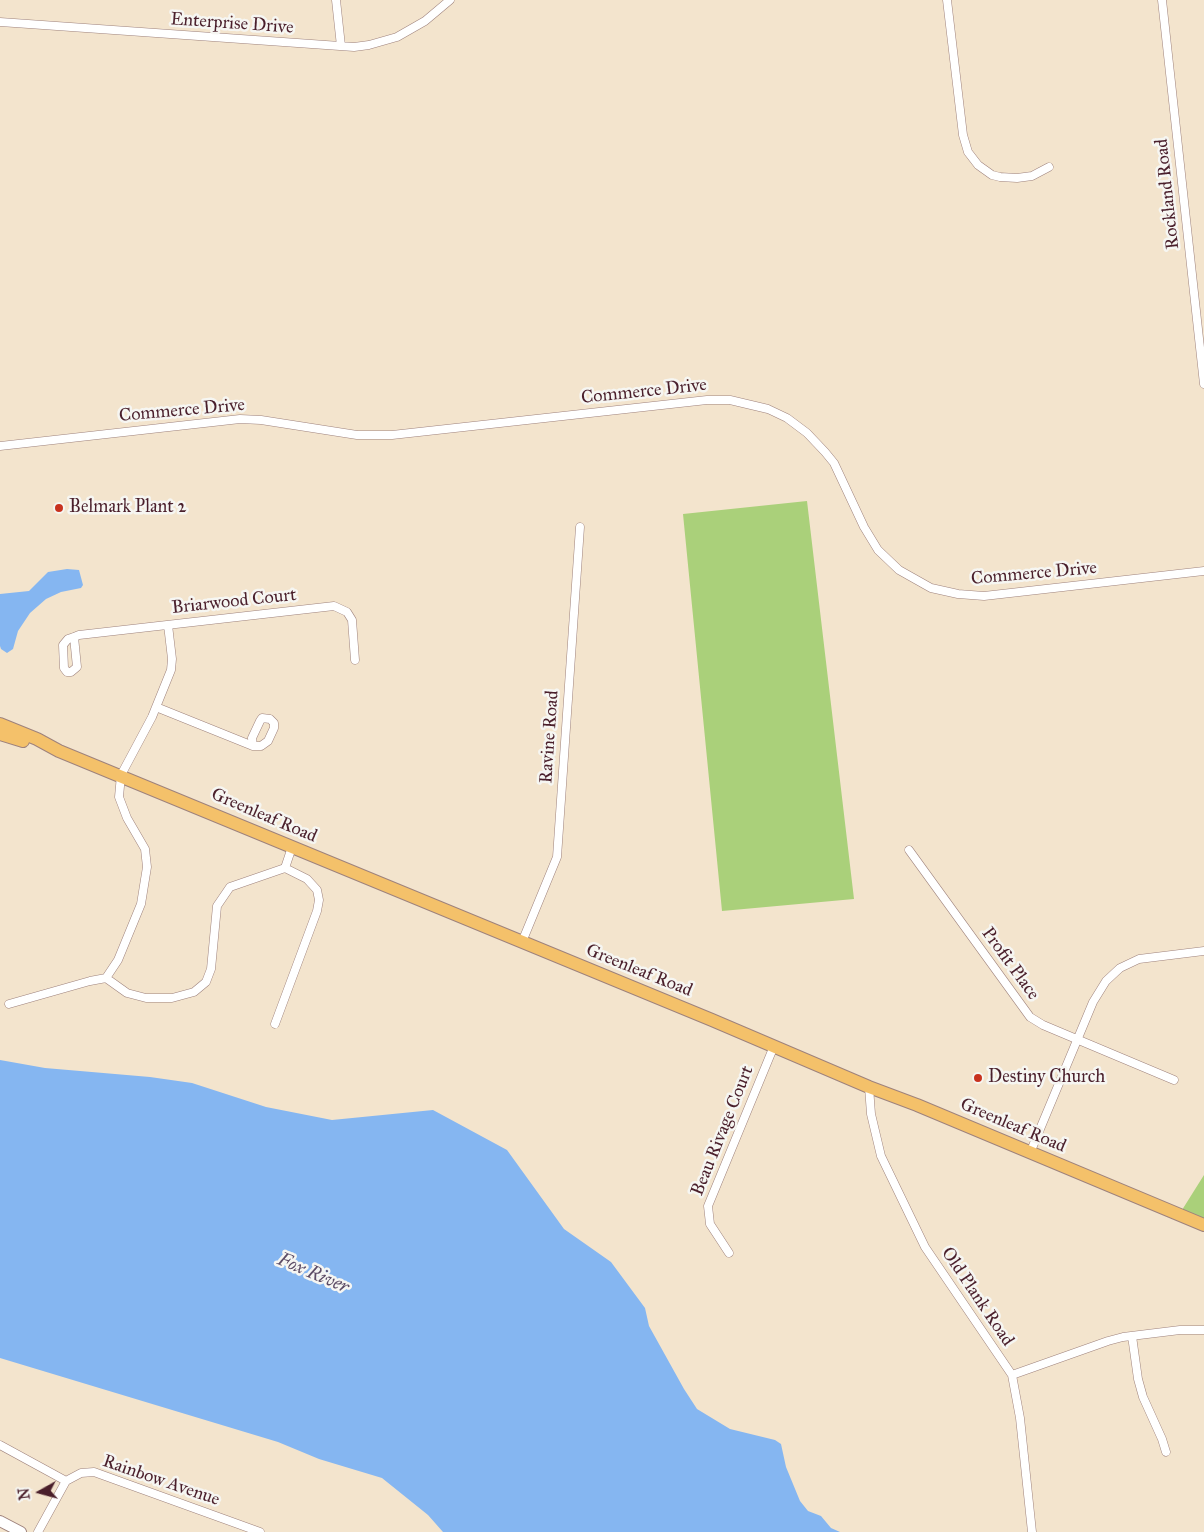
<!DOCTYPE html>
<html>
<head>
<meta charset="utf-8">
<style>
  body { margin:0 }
  #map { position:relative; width:1204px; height:1532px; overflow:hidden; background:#f3e4cd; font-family:"IM FELL Great Primer",serif }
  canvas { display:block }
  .north { position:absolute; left:15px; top:1467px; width:50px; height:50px; -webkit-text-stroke:4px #f6f6f2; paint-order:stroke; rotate:263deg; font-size:14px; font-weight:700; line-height:20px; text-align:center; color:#4a1f2b }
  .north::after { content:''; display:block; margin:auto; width:18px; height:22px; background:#4a1f2b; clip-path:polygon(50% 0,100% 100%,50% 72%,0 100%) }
</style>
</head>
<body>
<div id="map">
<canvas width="1204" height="1532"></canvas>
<div class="north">N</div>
</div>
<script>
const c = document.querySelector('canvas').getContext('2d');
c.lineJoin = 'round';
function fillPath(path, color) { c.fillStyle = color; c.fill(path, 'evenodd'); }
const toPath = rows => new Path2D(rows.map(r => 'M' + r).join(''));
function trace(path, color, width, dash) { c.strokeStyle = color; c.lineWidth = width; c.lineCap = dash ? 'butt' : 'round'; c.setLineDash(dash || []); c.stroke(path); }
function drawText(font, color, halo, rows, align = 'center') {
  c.font = font + ' "IM FELL Great Primer",serif'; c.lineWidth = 5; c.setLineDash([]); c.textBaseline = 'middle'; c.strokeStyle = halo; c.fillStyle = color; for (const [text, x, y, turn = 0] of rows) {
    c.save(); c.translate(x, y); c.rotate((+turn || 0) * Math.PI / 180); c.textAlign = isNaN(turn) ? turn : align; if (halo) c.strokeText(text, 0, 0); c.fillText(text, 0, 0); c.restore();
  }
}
fillPath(toPath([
  [807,501,854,899,722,911,683,514],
  [1204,1175,1204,1220,1182,1210]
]), '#aad07a');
fillPath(toPath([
  [67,569,79,570,83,585,81,588,61,592,46,599,30,613,18,631,13,649,7,653,1,649,0,646,0,594,29,591,48,572],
  [0,1060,45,1068,150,1077,192,1083,266,1107,332,1120,433,1110,507,1150,564,1229,611,1262,645,1308,649,1326,684,1389,697,1409,730,1429,775,1440,781,1444,786,1467,800,1501,808,1511,821,1516,831,1528,840,1532,443,1532,428,1515,382,1478,319,1459,278,1442,0,1358]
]), '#85b6f1');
const minor = toPath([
  [336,0,341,46],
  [947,0,963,135,968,152,978,165,992,175,1000,177,1017,178,1032,176,1049,167],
  [1162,0,1204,384],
  [0,22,354,47,369,45,397,37,425,21,450,0],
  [0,446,240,419,261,420,357,435,392,435,707,400,730,400,768,409,787,418,807,433,825,452,834,463,864,527,878,550,899,570,931,588,958,594,984,596,1204,571],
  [74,637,77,667,71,672,67,672,64,668,63,645,68,639,74,637,79,635,334,606,347,612,352,620,355,660],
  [156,707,253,746,261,746,268,741,274,728,274,723,270,719,262,718,260,721,252,738,253,746],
  [909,850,1030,1017,1043,1025,1174,1080],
  [522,942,557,857,580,527],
  [106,978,127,993,146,998,172,998,194,992,206,982,211,969,217,906,230,887,285,868,292,847],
  [9,1004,90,981,106,978,118,960,141,904,147,867,145,849,127,818,119,797,121,775,152,717,171,670,172,659,168,625],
  [275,1024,317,911,319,900,317,890,307,879,285,868],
  [869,1087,871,1114,881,1156,925,1247,1012,1375,1020,1418,1032,1532],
  [1030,1153,1093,1002,1106,981,1120,968,1139,959,1204,951],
  [729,1253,710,1224,708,1206,774,1046],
  [1132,1336,1138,1379,1143,1397,1162,1439,1166,1452],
  [1012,1375,1108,1341,1123,1337,1180,1330,1204,1330],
  [0,1445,66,1481],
  [66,1481,81,1473,94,1472,260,1532],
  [38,1532,66,1481]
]);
const tertiary = toPath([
  [0,1521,21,1532]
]);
const primary = toPath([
  [0,724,37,739,59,751,712,1020,869,1087,917,1105,1204,1225],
  [0,734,23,741]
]);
trace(minor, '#9e827c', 9);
trace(tertiary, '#9e827c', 12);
trace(primary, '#9e827c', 14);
trace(minor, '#fff', 8);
trace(tertiary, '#fff', 10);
trace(primary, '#f4c16a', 12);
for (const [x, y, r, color] of [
  [59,508,5,"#c8321e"],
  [978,1078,5,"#c8321e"]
]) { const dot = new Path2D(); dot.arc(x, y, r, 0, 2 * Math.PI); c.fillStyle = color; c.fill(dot); trace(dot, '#f6f6f2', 2); }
drawText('18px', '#4a1f2b', '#f6f6f2', [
  ["Enterprise Drive",232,24,4],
  ["Rockland Road",1168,194,-96],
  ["Commerce Drive",644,392,-6],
  ["Commerce Drive",182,411,-5],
  ["Commerce Drive",1034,574,-5],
  ["Briarwood Court",234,602,-6],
  ["Ravine Road",550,737,-86],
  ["Greenleaf Road",264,816,23],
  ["Profit Place",1010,964,54],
  ["Greenleaf Road",639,971,22],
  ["Greenleaf Road",1013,1126,23],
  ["Beau Rivage Court",723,1131,-68],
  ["Old Plank Road",977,1297,56],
  ["Rainbow Avenue",161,1481,19]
]);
drawText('18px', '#4a1f2b', '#f6f6f2', [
  ["Belmark Plant 2",69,508],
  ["Destiny Church",988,1078]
], 'left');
drawText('italic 19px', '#5c4c66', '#f6f6f2', [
  ["Fox River",313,1274,23]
]);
</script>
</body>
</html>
